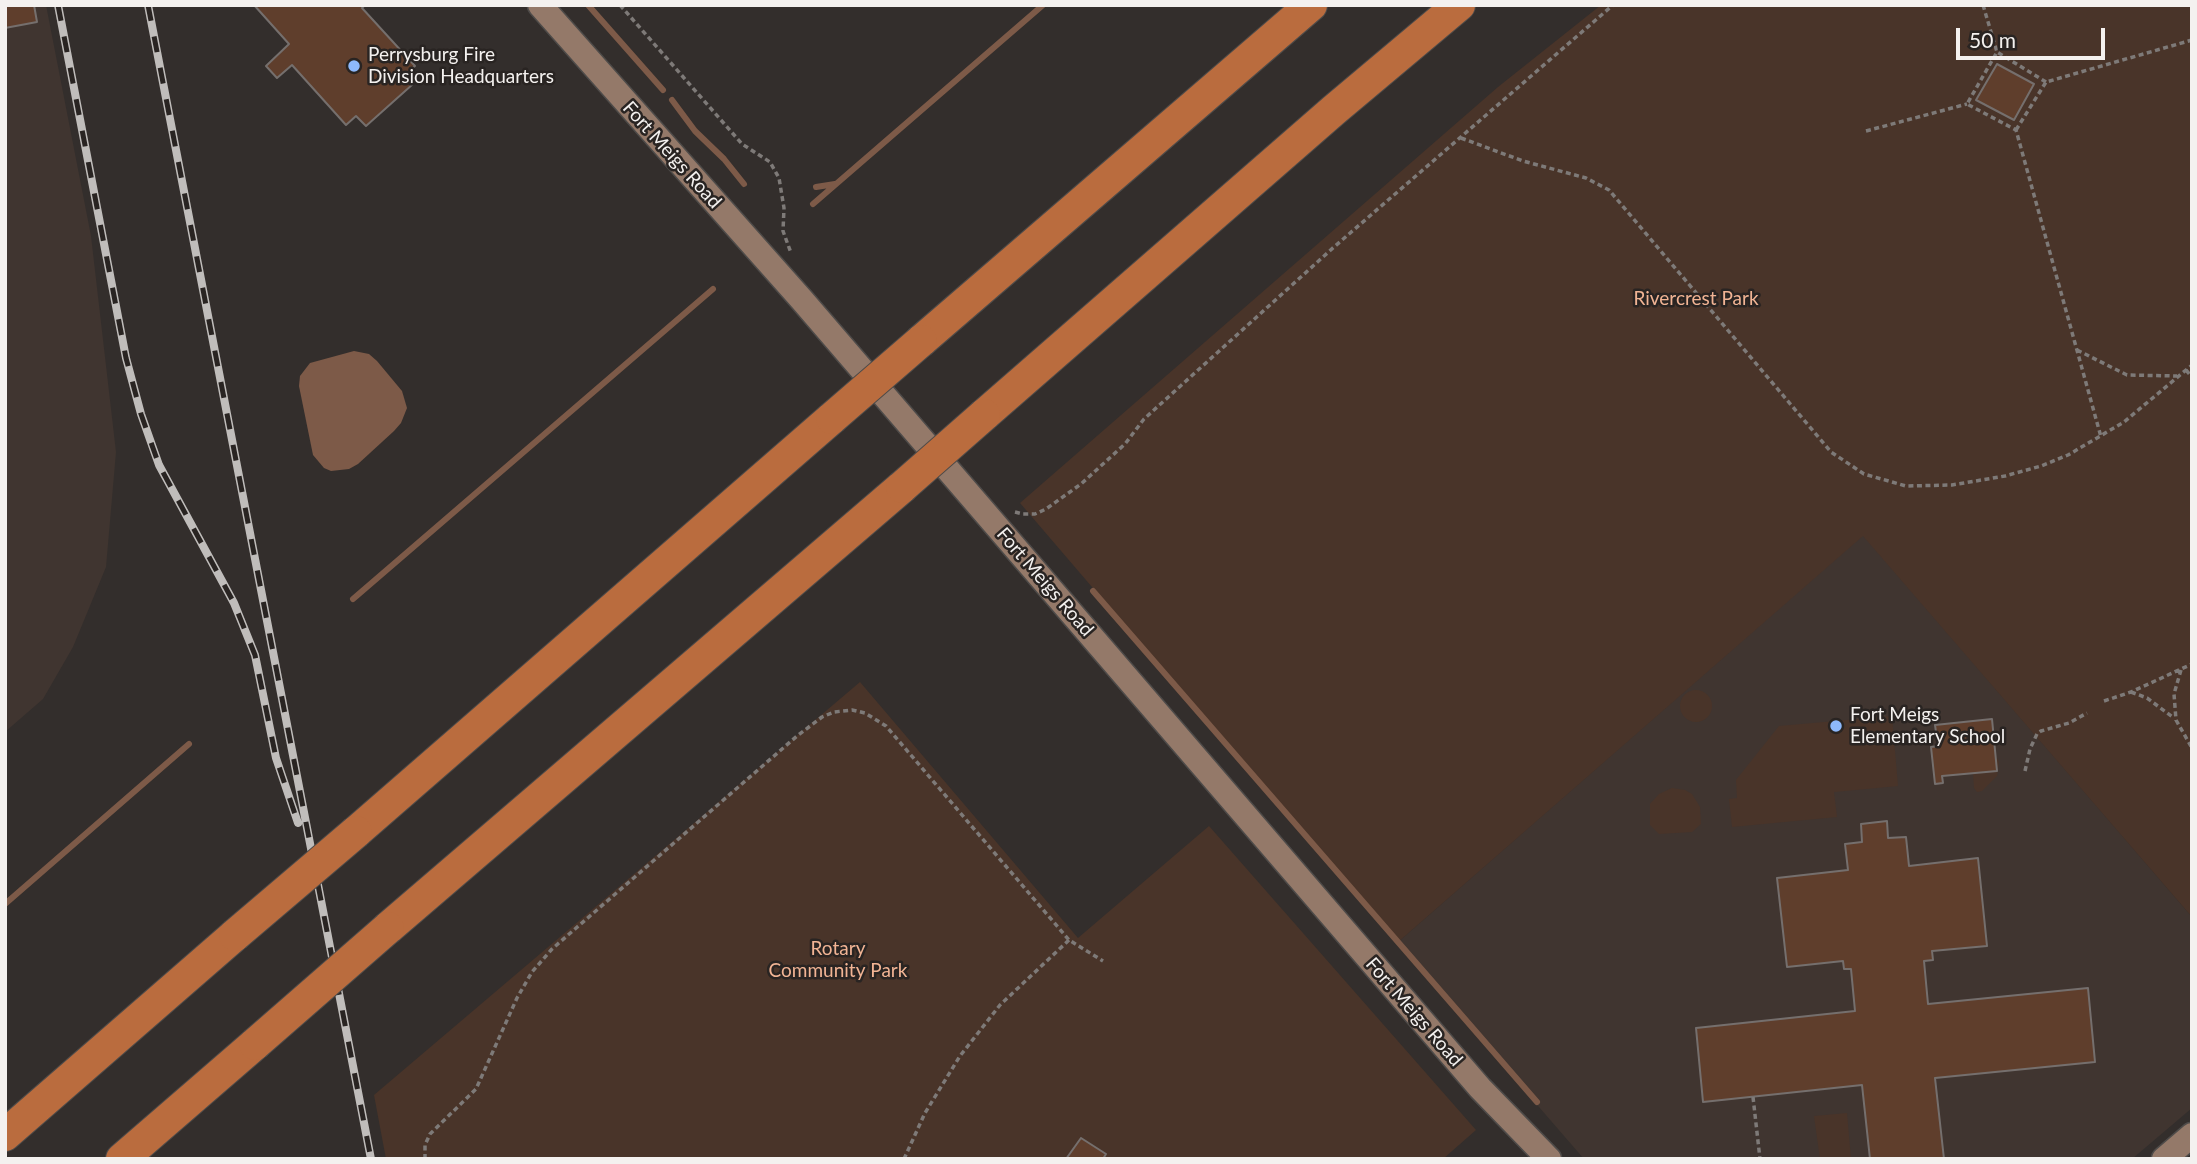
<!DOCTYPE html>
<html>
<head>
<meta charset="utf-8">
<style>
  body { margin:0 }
  #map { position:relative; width:2197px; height:1164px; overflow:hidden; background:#332e2c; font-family:Lato,sans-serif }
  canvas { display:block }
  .frame { position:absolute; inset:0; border:7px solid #f4f1ef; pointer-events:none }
  .scale { position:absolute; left:1956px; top:28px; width:149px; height:32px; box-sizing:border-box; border:4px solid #f4f1ef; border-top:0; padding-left:9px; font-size:21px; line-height:24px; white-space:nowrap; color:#f4f1ef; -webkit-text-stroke:5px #292422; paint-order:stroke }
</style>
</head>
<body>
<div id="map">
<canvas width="2197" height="1164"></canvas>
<div class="frame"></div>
<div class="scale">50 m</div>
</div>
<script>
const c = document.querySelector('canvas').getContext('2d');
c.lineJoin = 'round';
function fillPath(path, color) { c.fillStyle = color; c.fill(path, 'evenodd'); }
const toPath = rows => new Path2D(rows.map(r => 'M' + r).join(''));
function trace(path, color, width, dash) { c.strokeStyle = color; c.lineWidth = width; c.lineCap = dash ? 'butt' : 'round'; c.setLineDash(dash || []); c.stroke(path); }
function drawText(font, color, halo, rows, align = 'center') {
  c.font = font + ' Lato,sans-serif'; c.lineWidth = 5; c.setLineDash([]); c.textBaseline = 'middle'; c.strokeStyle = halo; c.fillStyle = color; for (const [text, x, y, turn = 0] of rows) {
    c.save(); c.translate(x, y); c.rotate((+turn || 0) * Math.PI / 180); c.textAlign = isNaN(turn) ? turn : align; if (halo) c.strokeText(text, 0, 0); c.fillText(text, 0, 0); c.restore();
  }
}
fillPath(toPath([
  [5,5,46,5,91,236,116,452,106,567,73,647,43,699,5,732],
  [1863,535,2192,917,2192,1108,2132,1159,1584,1159,1397,943]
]), '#403530');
fillPath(toPath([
  [1601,5,2192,5,2192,917,1863,536,1397,943,1020,503,1498,87],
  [860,682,1078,938,1209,826,1476,1130,1443,1159,386,1159,374,1095],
  '1680 706a16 16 0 1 1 32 0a16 16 0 1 1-32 0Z',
  [1892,716,1898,786,1834,792,1837,817,1732,827,1729,799,1737,798,1736,780,1779,726],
  [1996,756,1999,762,1997,776,1982,791,1977,792,1974,788,1973,774,1997,771],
  [1672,788,1685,790,1692,794,1700,807,1701,824,1692,832,1659,834,1650,825,1650,804,1659,794],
  [1847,1113,1851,1159,1820,1159,1814,1116]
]), '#493429');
fillPath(toPath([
  [354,351,369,354,377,361,402,391,407,408,401,423,394,431,358,464,349,469,331,471,324,468,313,455,299,386,300,376,310,363]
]), '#7d5a48');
trace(toPath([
  [588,5,663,90],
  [672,100,695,131,724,159,744,184],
  [816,187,835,184],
  [813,204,1043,5],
  [1093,591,1537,1102],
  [353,599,713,289],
  [5,904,189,744]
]), '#7d5a48', 6);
const building = toPath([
  [5,5,34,5,37,22,5,28,5,5],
  [254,5,365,5,362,8,415,66,405,75,413,84,366,126,356,116,346,125,292,65,277,78,266,66,289,44,254,5],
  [1997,64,2034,84,2014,120,1976,100,1997,64],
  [1992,719,1997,771,1942,776,1943,783,1935,784,1931,747,1938,746,1935,725,1992,719],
  [1887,821,1888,838,1906,837,1909,866,1978,858,1987,946,1932,951,1933,960,1924,961,1928,1004,2088,988,2095,1062,1935,1078,1944,1159,1870,1159,1862,1085,1703,1102,1696,1028,1855,1011,1851,969,1844,969,1843,961,1787,967,1777,878,1848,870,1845,844,1862,842,1861,824,1887,821],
  [1081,1138,1106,1154,1103,1159,1066,1159,1081,1138]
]);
fillPath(building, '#5f3e2c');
trace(building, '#756f6d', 2);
const secondary = toPath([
  [540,5,802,300,1480,1088,1549,1159],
  [2164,1159,2192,1135]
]);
const highway = toPath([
  [921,341,1311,5],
  [984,415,1334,110,1459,5],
  [356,832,832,418],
  [388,928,902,487],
  [5,1135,235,935],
  [122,1159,255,1044]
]);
trace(secondary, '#4e4b49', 27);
trace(highway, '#4e4b49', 34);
trace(toPath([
  [620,5,742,144,770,162,779,178,784,208,783,231,791,253],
  [1983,5,1997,52],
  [2046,82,1997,52,1967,104,2016,130,2101,437],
  [2016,130,2046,82,2192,40],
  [1866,131,1967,104],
  [1461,138,1523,161,1586,178,1609,190,1831,452,1864,474,1906,486,1952,485,2005,476,2041,466,2068,455,2124,422,2192,365],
  [2077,350,2127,375,2177,376],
  [2186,370,2192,377],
  [1015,512,1023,514,1035,514,1046,509,1081,484,1125,444,1144,419,1334,247,1613,5],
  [2181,670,2174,694,2176,720,2192,748],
  [2131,692,2147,698,2174,718],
  [2104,701,2131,692,2192,664],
  [2025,771,2030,749,2037,734,2041,731,2069,723,2087,713],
  [1753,1097,1760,1159],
  [425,1159,425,1145,430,1134,476,1089,517,998,532,972,552,949,797,736,822,717,834,712,852,710,865,713,886,726,1069,940,1103,961],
  [904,1159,925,1113,960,1056,1000,1005,1069,940]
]), '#7e7a78', 3.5, [5, 3.5]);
trace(secondary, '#947969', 24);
trace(highway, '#ba6c3e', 32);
const rail = toPath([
  [58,5,126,358,141,414,159,465,234,603,255,655,276,758,298,823],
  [148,5,371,1159]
]);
trace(rail, '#c0bdbb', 8);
trace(rail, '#292422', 5, [16]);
const highwayBridge = toPath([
  [832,418,921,341],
  [902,487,984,415],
  [235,935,356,832],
  [255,1044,388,928]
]);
trace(highwayBridge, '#4e4b49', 34, []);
trace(highwayBridge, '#ba6c3e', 32);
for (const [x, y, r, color] of [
  [354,66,7,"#8eb9fc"],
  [1836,726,7,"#8eb9fc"]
]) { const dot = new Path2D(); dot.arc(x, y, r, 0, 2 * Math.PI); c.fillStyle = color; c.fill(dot); trace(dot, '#292422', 2.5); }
drawText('19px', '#f4f1ef', '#292422', [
  ["Perrysburg Fire",368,55],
  ["Division Headquarters",368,77],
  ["Fort Meigs",1850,715],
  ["Elementary School",1850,737]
], 'left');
drawText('19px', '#f4f1ef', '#292422', [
  ["Fort Meigs Road",672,155,48],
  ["Fort Meigs Road",1045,582,49],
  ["Fort Meigs Road",1414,1012,49]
]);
drawText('19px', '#f1b494', '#292422', [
  ["Rivercrest Park",1696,299],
  ["Rotary",838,949],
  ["Community Park",838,971]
]);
</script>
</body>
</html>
